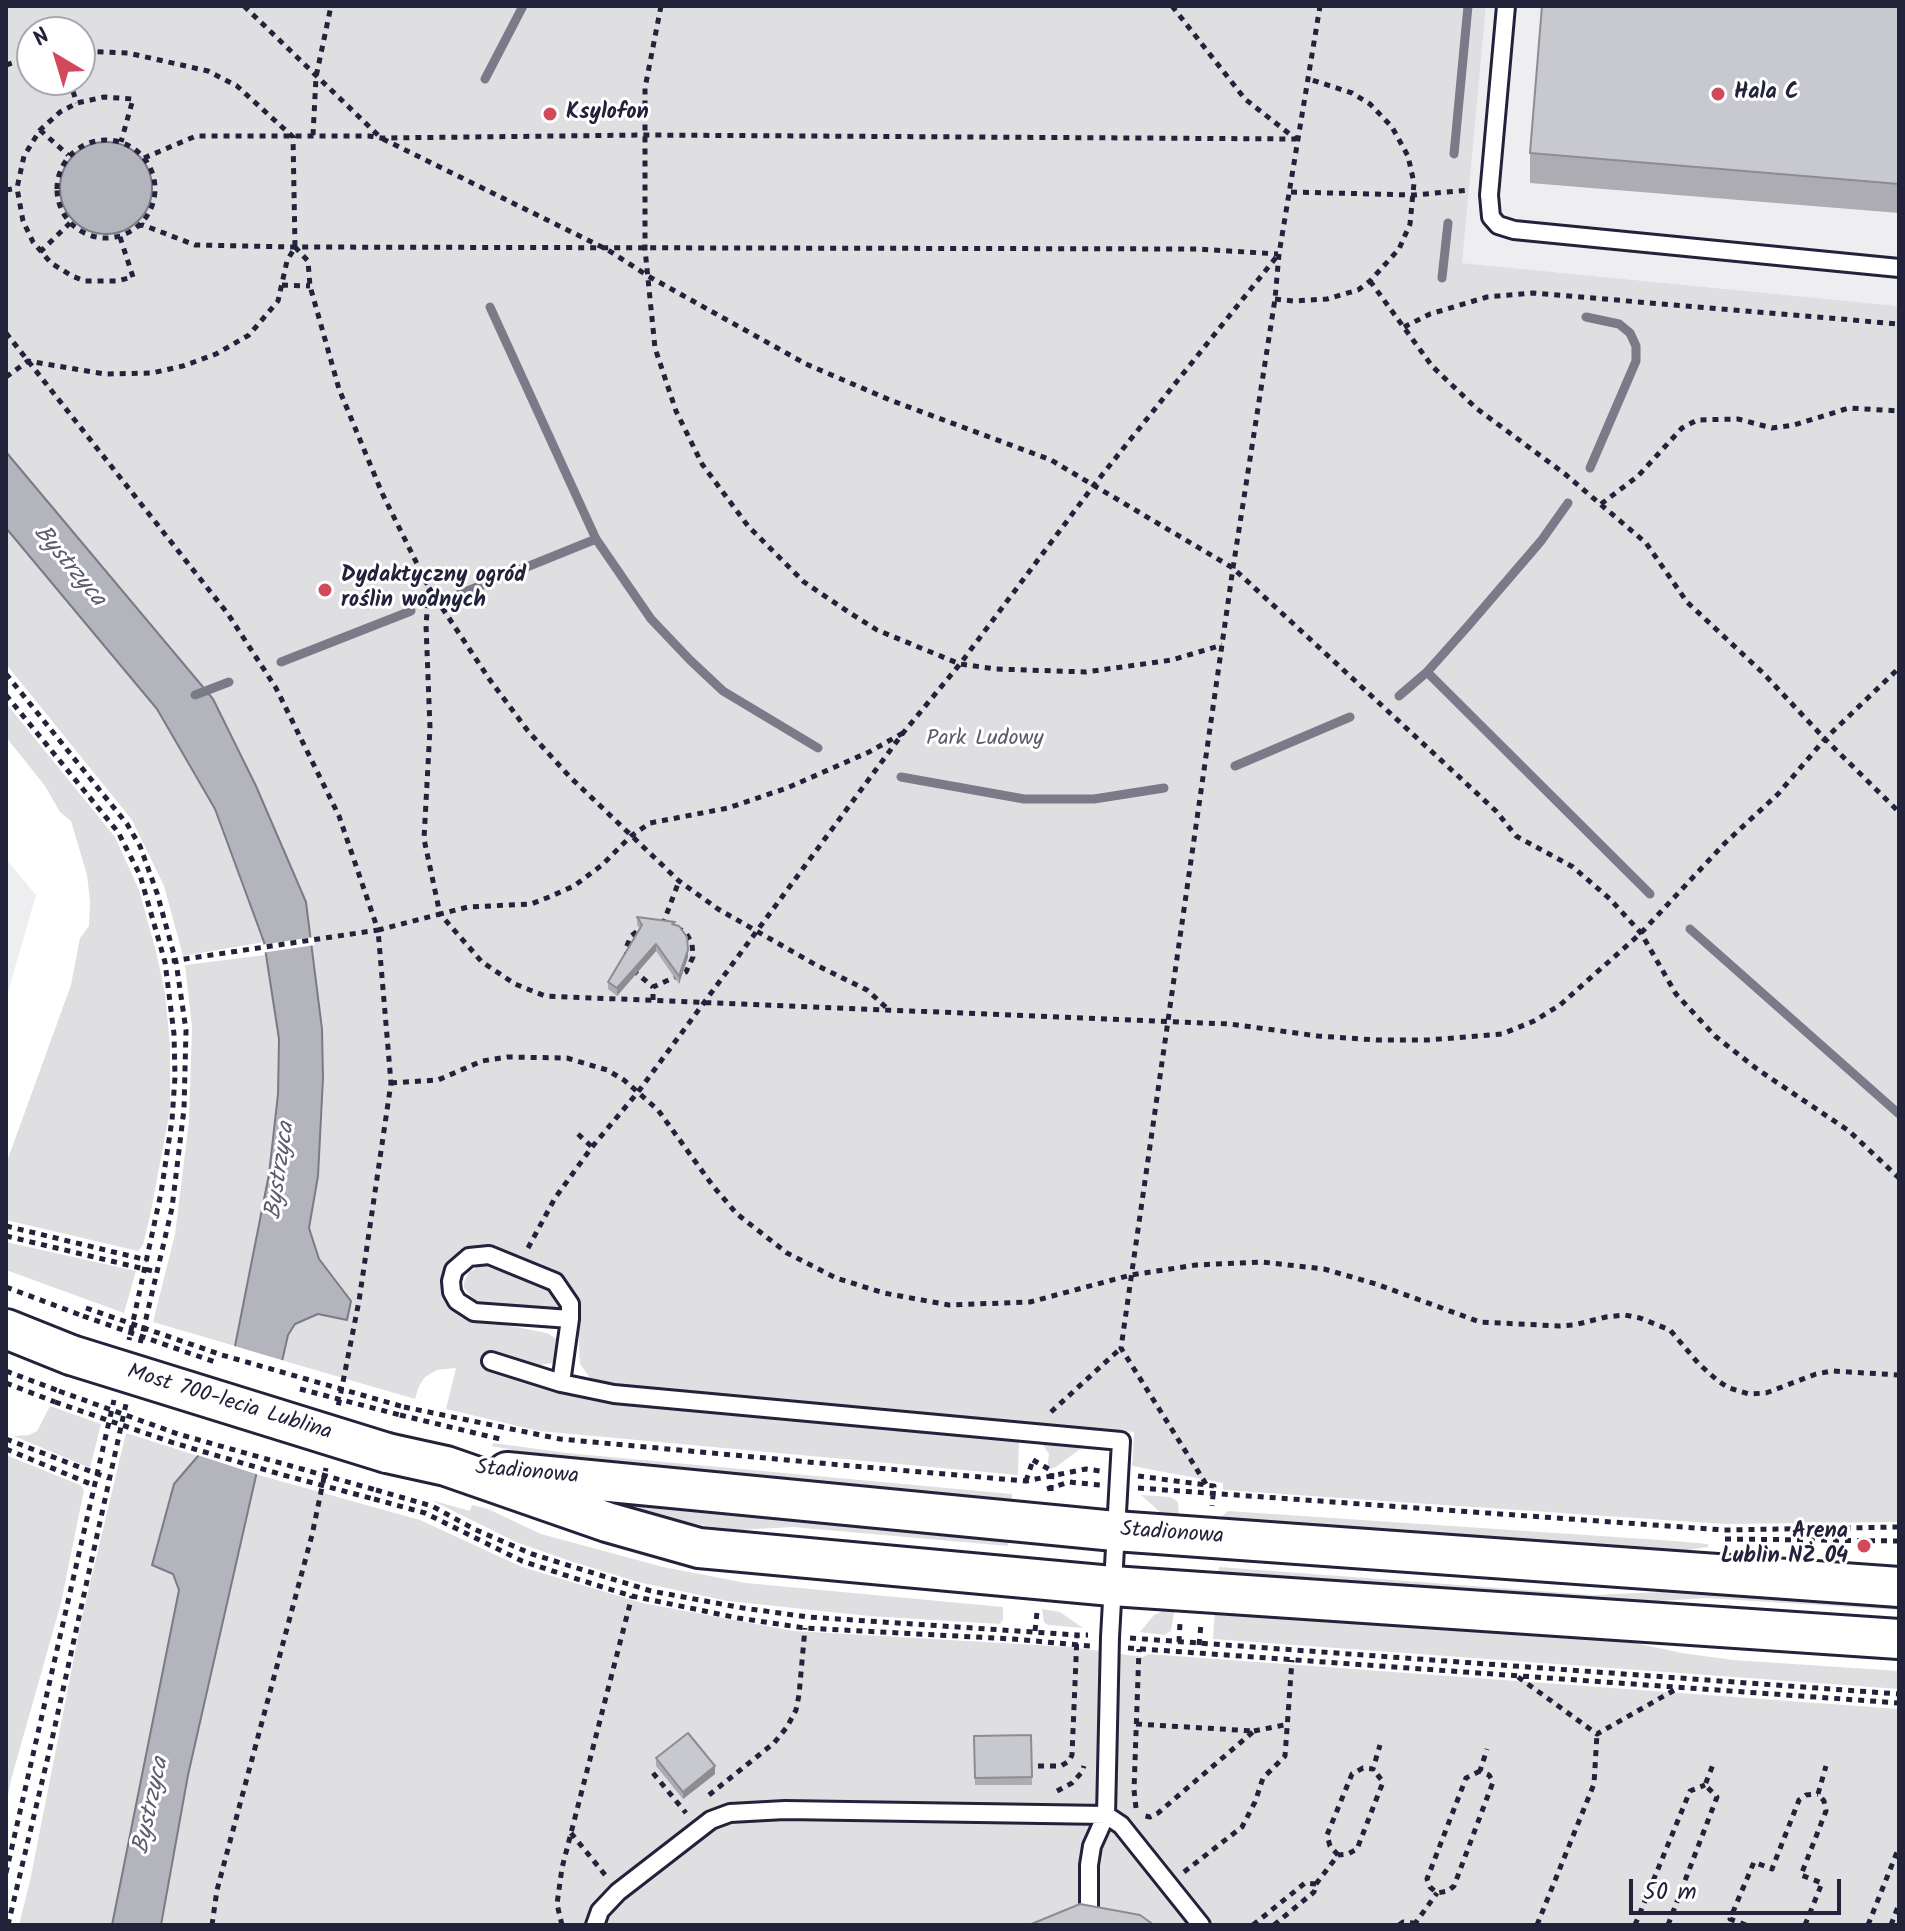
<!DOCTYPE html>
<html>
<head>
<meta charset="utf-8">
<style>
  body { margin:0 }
  #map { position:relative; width:1905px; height:1931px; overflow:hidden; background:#fff; font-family:Kalam,sans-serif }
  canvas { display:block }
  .frame { position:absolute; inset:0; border:8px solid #22223b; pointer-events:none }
  .north { position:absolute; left:16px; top:16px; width:80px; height:80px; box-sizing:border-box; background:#fff; border:2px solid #a7a7b1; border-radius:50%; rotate:322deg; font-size:22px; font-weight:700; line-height:32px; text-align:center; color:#22223b }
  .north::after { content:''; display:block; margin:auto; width:28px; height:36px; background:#d1495b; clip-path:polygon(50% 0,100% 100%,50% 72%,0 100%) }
  .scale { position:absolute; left:1629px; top:1879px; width:212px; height:36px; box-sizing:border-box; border:4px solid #22223b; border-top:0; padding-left:10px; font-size:24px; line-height:28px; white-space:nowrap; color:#22223b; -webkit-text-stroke:6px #fff; paint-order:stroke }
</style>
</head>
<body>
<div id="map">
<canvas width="1905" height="1931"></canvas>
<div class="frame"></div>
<div class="north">N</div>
<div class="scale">50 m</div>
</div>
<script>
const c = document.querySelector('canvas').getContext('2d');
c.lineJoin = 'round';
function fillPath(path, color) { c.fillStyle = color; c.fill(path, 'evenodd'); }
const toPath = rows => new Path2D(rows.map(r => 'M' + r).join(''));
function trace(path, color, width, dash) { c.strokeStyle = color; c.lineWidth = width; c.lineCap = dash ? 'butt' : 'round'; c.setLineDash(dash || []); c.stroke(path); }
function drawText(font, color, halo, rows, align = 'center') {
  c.font = font + ' Kalam,sans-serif'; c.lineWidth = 6; c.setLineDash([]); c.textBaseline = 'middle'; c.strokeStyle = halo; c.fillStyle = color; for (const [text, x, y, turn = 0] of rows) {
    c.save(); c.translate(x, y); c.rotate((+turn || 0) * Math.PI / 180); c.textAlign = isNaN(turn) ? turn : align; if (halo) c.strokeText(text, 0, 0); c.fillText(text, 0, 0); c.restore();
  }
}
fillPath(toPath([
  [1486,6,1899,6,1899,306,1461,263],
  [6,859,36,895,6,999]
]), '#eeeef1');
fillPath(toPath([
  [6,6,1486,6,1462,263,1899,306,1899,1522,1724,1524,1223,1490,1223,1483,1132,1466,1134,1432,597,1383,590,1378,580,1364,577,1301,569,1284,561,1276,547,1267,491,1249,472,1249,445,1293,448,1302,465,1317,547,1333,560,1341,558,1359,552,1363,541,1365,486,1352,483,1369,562,1394,591,1400,1019,1440,1018,1475,539,1431,446,1409,456,1368,437,1370,425,1377,419,1386,415,1399,281,1360,288,1335,295,1324,317,1314,347,1320,351,1301,319,1259,309,1228,318,1176,323,1078,306,902,256,786,213,699,6,452],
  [32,32,80,32,80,80,32,80],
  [6,528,157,709,215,809,264,942,183,956,164,886,132,820,6,664],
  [6,703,115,837,139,890,156,951,165,993,170,1045,170,1110,150,1216,143,1245,138,1251,6,1220,6,1164,71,985,80,938,89,926,90,901,87,875,71,821,60,812,45,786,6,737],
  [265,955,279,1039,278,1094,269,1174,235,1346,153,1322,175,1234,189,1121,192,1027,185,965],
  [6,1242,136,1271,124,1313,6,1270],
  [481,1265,544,1286,559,1301,559,1313,542,1315,475,1301,464,1288,464,1282,469,1272],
  [50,1406,101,1424,90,1468,14,1436,29,1435,37,1431],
  [126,1433,198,1456,174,1484,152,1565,174,1574,179,1590,112,1925,19,1925,30,1881,82,1617],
  [1041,1442,1084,1446,1056,1467,1047,1470,1049,1454],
  [493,1443,567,1453,1012,1494,1012,1505,582,1464,492,1446],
  [6,1455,80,1485,84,1490,61,1603,11,1780,6,1806],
  [255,1474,420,1520,522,1567,642,1603,794,1631,1071,1647,1143,1657,1148,1654,1899,1709,1899,1925,161,1925,188,1775],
  [1141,1495,1170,1497,1178,1502,1179,1517,1162,1514],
  [599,1496,1009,1536,1008,1546,793,1527,740,1530,707,1526,597,1502],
  [431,1500,470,1511,472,1505,488,1509,541,1534,663,1567,746,1583,1003,1607,1003,1620,1000,1624,869,1616,728,1601,638,1582,573,1562,516,1542],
  [1228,1511,1675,1541,1708,1544,1708,1547,1674,1552,1221,1522,1221,1517],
  [1219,1567,1593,1595,1708,1590,1899,1602,1899,1610,1706,1598,1629,1603,1218,1576],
  [1175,1606,1171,1631,1164,1635,1140,1632,1154,1615],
  [1215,1607,1597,1635,1682,1653,1733,1660,1899,1671,1899,1689,1213,1639],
  [1042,1609,1060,1612,1083,1628,1048,1625,1044,1622]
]), '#dfdfe2');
const water = toPath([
  '60 188a46 46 0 1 1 92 0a46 46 0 1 1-92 0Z',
  [6,452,213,699,256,786,306,902,322,1029,323,1078,318,1176,309,1228,319,1259,351,1301,347,1320,318,1314,295,1324,288,1335,188,1775,161,1925,112,1925,179,1590,173,1574,152,1565,174,1484,198,1456,235,1346,269,1174,278,1094,279,1039,264,942,215,809,157,709,6,528,6,452]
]);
fillPath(water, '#b4b4bc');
trace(water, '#7a7a88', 2);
fillPath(toPath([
  [314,937,315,945,261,953,260,945],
  [231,1345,285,1361,259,1475,194,1454]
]), '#fff');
trace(toPath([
  [485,79,523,6],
  [1454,154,1468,6],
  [1442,278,1448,223],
  [490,307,596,539,651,619,690,660,723,691,818,748],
  [1586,317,1619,324,1630,333,1636,346,1636,361,1590,468],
  [455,596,596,539],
  [281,662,411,611],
  [1427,672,1650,894],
  [195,695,229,682],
  [1399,696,1427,672,1468,626,1541,541,1568,503],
  [1235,766,1350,717],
  [901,777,1024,799,1094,799,1164,788],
  [1690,929,1899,1114]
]), '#7a7a88', 9);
const service = toPath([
  [1506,6,1489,195,1491,217,1498,225,1514,230,1899,268],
  [491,1361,561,1383,614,1394,1121,1441,1110,1637,1106,1815,1092,1846,1089,1865,1089,1925],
  [561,1383,570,1319,570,1304,555,1282,489,1255,469,1257,454,1270,451,1281,452,1292,457,1301,474,1312,570,1319],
  [595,1925,600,1911,618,1892,711,1820,730,1813,785,1810,1106,1815,1121,1825,1201,1925]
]);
const tertiary = toPath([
  [6,1329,71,1355],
  [387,1453,446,1466,607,1522,699,1548,1112,1586,1899,1639],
  [507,1472,1115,1531,1899,1587]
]);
trace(service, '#22223b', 22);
trace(tertiary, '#22223b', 44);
trace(toPath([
  [244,6,381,138,608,250,648,276,806,364,890,400,1051,460,1233,568,1496,811,1516,836,1573,867,1610,899,1641,933,1676,994,1715,1036,1757,1069,1849,1131,1899,1178],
  [661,6,645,88,645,249,655,348,676,411,702,464,748,526,804,582,850,613,877,630,960,664,996,669,1086,672,1172,660,1222,645],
  [1172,6,1245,99,1296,139],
  [6,65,32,57],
  [69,80,77,103],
  [40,130,68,155],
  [313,135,316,77,331,6],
  '57 189a49 49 0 1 1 98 0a49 49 0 1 1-98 0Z',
  [144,158,196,136,369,136,381,138,646,135,1296,139],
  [6,190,17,188],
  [1291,192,1414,195,1469,190],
  [138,226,143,225,195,245,295,247,1198,249,1278,254],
  [120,237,133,277,117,281,85,281,72,276,51,263,33,242,23,221,17,188,24,156,40,130,60,112,77,103,104,97,133,99,121,142],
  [295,247,308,261,310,286,339,389,382,493,429,588,426,625,430,728,424,839,440,914,378,930,391,1083,359,1301,338,1407],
  [40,252,70,223],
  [1370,281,1432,366,1476,408,1565,474,1646,543,1687,602,1763,673,1825,739,1899,812],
  [282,285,310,286],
  [1275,299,1293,301,1327,299,1358,290,1370,281,1399,249,1410,224,1414,183,1408,156,1392,127,1370,104,1352,93,1309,79],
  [1404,327,1430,314,1487,297,1533,293,1899,324],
  [6,333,228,614,276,688,339,816,378,930,165,962],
  [6,377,28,361,105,374,152,373,183,366,216,354,249,335,278,301,287,261,295,247,293,137,237,86,208,71,128,53,80,51],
  [1601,504,1638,476,1682,428,1697,420,1738,419,1772,428,1794,425,1849,408,1899,411],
  [429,588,490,680,528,731,570,777,679,881,718,909,816,965,867,990,889,1010],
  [6,674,127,824,140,846,157,893,176,962,186,1030,184,1109,172,1208,140,1344],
  [6,695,118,832,140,875,165,962,174,1034,175,1077,172,1120,161,1193,129,1340],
  [903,733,869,752,787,788,728,808,650,823,631,836,602,865,574,886,549,897,531,904,468,907,440,914,482,962,515,984,545,996,1230,1024,1318,1036,1376,1040,1428,1040,1502,1034,1534,1021,1560,1005,1641,933,1725,843,1778,794,1825,739,1899,668],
  [665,925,664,921,679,881],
  [627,958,626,948,631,936,643,927],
  [633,970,653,987],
  [653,1000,653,987,686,972,693,957,692,943,686,933,679,929],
  [391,1083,438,1080,482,1061,507,1057,567,1058,607,1070,624,1080,658,1110,713,1186,737,1214,787,1253,836,1278,884,1293,949,1305,1030,1302,1131,1275,1196,1265,1262,1262,1324,1269,1376,1284,1480,1322,1560,1326,1574,1325,1606,1317,1625,1315,1640,1318,1670,1330,1699,1364,1718,1381,1729,1388,1749,1394,1766,1393,1816,1374,1832,1371,1899,1375],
  [578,1134,592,1147],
  [6,1226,147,1260],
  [6,1236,157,1272],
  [528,1248,555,1198,592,1147,638,1092,903,733,960,664,1094,485,1278,255],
  [6,1287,83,1316],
  [6,1371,59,1391],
  [6,1383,55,1402],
  [404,1407,560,1439,841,1465,1026,1481,1086,1469,1100,1471],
  [1051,1412,1121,1348],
  [400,1415,500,1439],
  [6,1439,108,1478],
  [6,1449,93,1485],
  [1033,1460,1052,1471,1051,1491],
  [1138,1476,1214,1486,1212,1506],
  [1026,1481,1033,1460],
  [1206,1484,1121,1348,1233,568,1275,299,1279,254,1320,6],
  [1138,1488,1724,1530,1899,1527],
  [1047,1489,1069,1482,1100,1485],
  [376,1490,432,1506,474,1529,532,1554,651,1591,743,1608,808,1617,1077,1635],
  [374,1499,425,1513,522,1561,580,1580,632,1596,738,1618,805,1628,1013,1639,1090,1646],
  [1725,1539,1899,1541],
  [1035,1631,1037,1612],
  [1130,1638,1899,1694],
  [1179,1642,1180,1622],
  [1199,1645,1201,1624],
  [1128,1648,1899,1703],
  [1518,1677,1597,1734,1678,1688],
  [1136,1724,1254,1731,1158,1813,1150,1817,1141,1815],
  [1254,1731,1289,1724],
  [1026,1766,1061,1766,1069,1761,1072,1755,1077,1635,1088,1635],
  [1480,1771,1466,1778,1427,1879,1430,1887,1437,1893,1448,1891,1454,1886,1493,1782,1489,1775,1480,1771,1487,1749],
  [653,1773,686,1813],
  [1057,1791,1072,1783,1082,1772,1084,1766],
  [709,1795,774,1743,787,1727,796,1710,799,1695,805,1628],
  [1136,1808,1134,1790,1139,1649],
  [571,1833,606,1876],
  [1338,1855,1330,1846,1327,1835,1352,1774,1363,1768,1373,1769,1380,1745],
  [1184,1872,1242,1827,1255,1802,1263,1778,1285,1756,1292,1660],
  [6,1873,114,1400],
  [8,1925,51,1744,126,1404],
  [212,1925,217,1890,312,1535,326,1468],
  [562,1925,557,1904,562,1868,632,1596],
  [1253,1925,1305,1883,1316,1884],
  [1274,1925,1314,1892,1316,1884,1338,1855,1348,1854,1357,1849,1383,1782,1373,1769],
  [1399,1925,1403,1922,1414,1923],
  [1414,1925,1437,1893],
  [1537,1925,1594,1784,1597,1734],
  [1635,1925,1690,1791,1705,1785],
  [1668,1925,1717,1797,1705,1785,1714,1762],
  [1746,1925,1730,1919,1754,1862,1772,1869,1799,1800,1806,1795,1818,1794],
  [1805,1925,1822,1883,1801,1875,1826,1811,1824,1801,1818,1794,1826,1766],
  [1868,1925,1899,1847],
  [1891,1925,1899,1904]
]), '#22223b', 5, [6, 6]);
trace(service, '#fff', 16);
trace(tertiary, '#fff', 38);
const tertiaryBridge = toPath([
  [71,1355,387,1453]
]);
trace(tertiaryBridge, '#22223b', 44, []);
trace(toPath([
  [86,1308,222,1355,404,1407],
  [83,1316,215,1362],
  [300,1389,400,1415],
  [59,1391,178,1434,376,1490],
  [55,1402,174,1443,283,1475,374,1499]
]), '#22223b', 5, [6, 6]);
trace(tertiaryBridge, '#fff', 38);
fillPath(toPath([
  [1899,6,1899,213,1530,183,1530,153],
  [637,917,675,925,688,957,679,984,656,951,617,996,608,989,608,982,640,929,637,925],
  [1031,1735,1032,1785,975,1785,974,1736],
  [656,1758,715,1774,683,1799,656,1766]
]), '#acacb2');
fillPath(toPath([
  [656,944,656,951,617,996,617,988],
  [688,950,688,957,679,984,679,976],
  [715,1766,715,1774,683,1799,683,1792]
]), '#8c8c91');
const building = toPath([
  [1542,6,1899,6,1899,184,1530,153,1542,6],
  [637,917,675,922,672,924,679,926,687,937,688,950,679,976,656,944,617,988,608,982,642,925,637,917],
  [688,1733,715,1766,683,1792,656,1758,688,1733],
  [1031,1735,1032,1777,975,1778,974,1736,1031,1735],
  [1080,1904,1140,1915,1154,1925,1029,1925,1080,1904]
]);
fillPath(building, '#c8c8cf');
trace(building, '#8c8c91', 2);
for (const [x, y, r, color] of [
  [1718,94,8,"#d1495b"],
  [550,114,8,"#d1495b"],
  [325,590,8,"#d1495b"],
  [1864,1546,8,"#d1495b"]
]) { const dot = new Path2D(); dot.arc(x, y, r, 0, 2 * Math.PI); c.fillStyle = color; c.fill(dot); trace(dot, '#fff', 3); }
drawText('bold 22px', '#22223b', '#fff', [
  ["Hala C",1734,94],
  ["Ksylofon",566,114],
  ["Dydaktyczny ogród",341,577],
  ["roślin wodnych",341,602],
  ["Arena",1848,1533,"right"],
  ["Lublin NŻ 04",1848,1558,"right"]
], 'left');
drawText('22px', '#5b5b6d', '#fff', [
  ["Park Ludowy",985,740]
]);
drawText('22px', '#22223b', '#fff', [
  ["Most 700-lecia Lublina",229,1404,17],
  ["Stadionowa",527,1474,5],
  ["Stadionowa",1172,1535,4]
]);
drawText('italic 24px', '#5c5c6f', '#fff', [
  ["Bystrzyca",68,567,50],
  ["Bystrzyca",282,1171,-82],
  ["Bystrzyca",153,1806,-78]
]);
</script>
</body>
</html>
